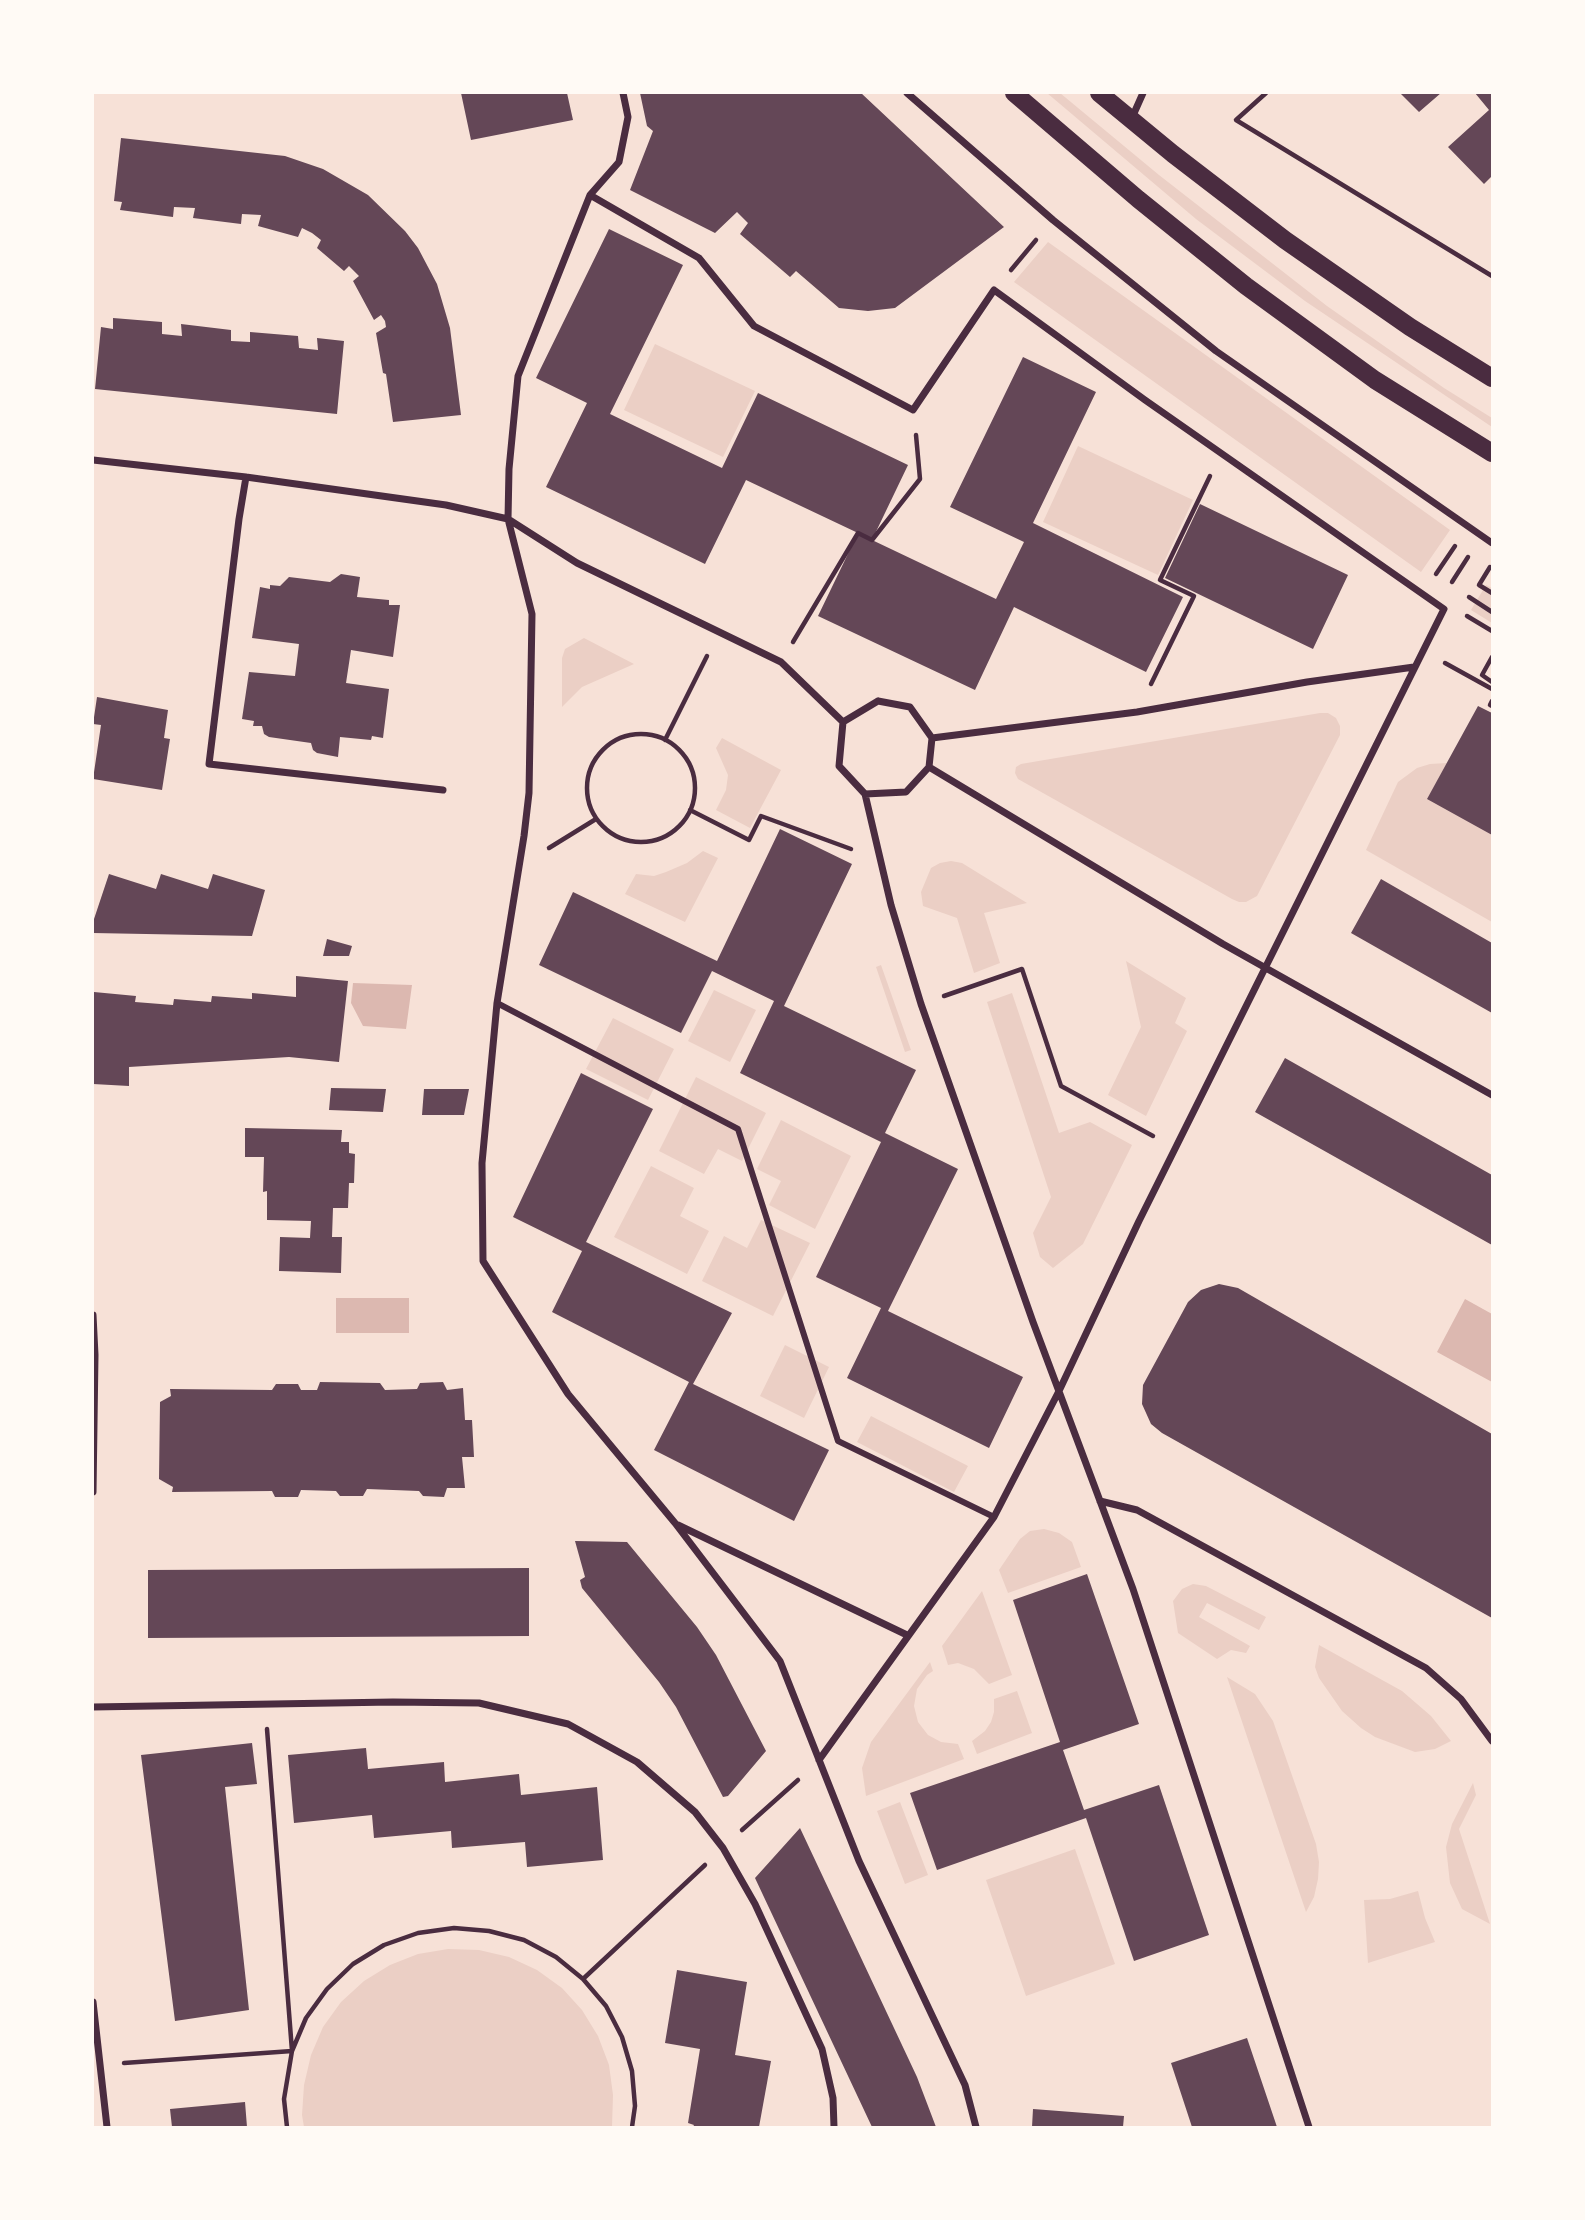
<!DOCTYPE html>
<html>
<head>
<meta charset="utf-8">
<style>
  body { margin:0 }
  #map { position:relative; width:1585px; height:2220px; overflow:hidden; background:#f7e1d7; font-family:"Zilla Slab",serif }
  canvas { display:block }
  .frame { position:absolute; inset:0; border:94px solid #fffaf5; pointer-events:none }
</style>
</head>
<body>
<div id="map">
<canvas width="1585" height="2220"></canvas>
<div class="frame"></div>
</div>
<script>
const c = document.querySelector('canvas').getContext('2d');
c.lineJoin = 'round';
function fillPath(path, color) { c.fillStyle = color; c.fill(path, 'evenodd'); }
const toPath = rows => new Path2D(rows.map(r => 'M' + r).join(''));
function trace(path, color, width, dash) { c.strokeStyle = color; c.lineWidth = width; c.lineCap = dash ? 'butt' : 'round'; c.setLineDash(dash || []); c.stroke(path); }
fillPath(toPath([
  [1047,93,1060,93,1159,175,1327,306,1444,388,1492,418,1492,427,1305,301,1196,219],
  [1048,242,1450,530,1421,572,1014,282],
  [655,344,755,391,723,457,624,410],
  [1078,446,1193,500,1158,575,1043,522],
  [1486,585,1492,588,1492,623,1471,610],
  [584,638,634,664,582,687,562,707,562,658,565,649],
  [1320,713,1328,713,1336,718,1340,726,1340,735,1257,896,1246,902,1239,902,1232,899,1018,779,1015,773,1016,767,1021,764],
  [722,738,781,770,750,828,716,810,726,790,728,775,716,748],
  [1447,763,1428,798,1492,835,1492,922,1366,850,1398,782,1417,768,1430,764],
  [703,851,718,858,685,922,625,894,636,874,654,876,666,872,687,863],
  [951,861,962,863,1027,903,984,913,1000,963,974,973,957,918,923,906,921,892,931,868,940,863],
  [1126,961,1186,998,1175,1023,1187,1031,1146,1116,1108,1095,1141,1027],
  [881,965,911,1050,905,1052,876,967],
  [714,990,756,1010,730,1062,688,1041],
  [1012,993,1059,1133,1090,1122,1132,1145,1083,1244,1053,1268,1040,1257,1033,1233,1051,1197,987,1002],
  [613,1018,674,1049,648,1100,586,1069],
  [696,1077,766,1113,742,1161,718,1149,704,1174,659,1151],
  [781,1120,851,1156,815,1229,769,1205,781,1181,757,1169],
  [651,1166,694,1188,680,1216,709,1231,687,1274,614,1237],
  [761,1220,810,1243,773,1316,702,1281,724,1236,747,1248],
  [785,1345,829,1367,804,1418,760,1396],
  [871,1416,968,1466,954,1492,857,1442],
  [1044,1529,1059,1533,1072,1542,1081,1567,1008,1593,999,1570,1020,1539,1030,1531],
  [1193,1584,1206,1586,1266,1617,1259,1630,1207,1603,1199,1617,1250,1646,1246,1653,1231,1650,1217,1659,1178,1633,1173,1601,1182,1589],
  [982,1591,1012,1675,989,1684,974,1669,958,1663,948,1665,942,1646],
  [1319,1645,1402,1691,1431,1716,1451,1741,1435,1749,1415,1752,1375,1737,1361,1728,1342,1711,1319,1678,1315,1667],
  [930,1662,933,1671,927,1675,917,1689,914,1706,918,1722,928,1735,941,1742,958,1744,964,1759,866,1796,862,1768,871,1742],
  [1227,1677,1255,1694,1273,1721,1316,1844,1319,1862,1318,1879,1314,1897,1306,1912],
  [1017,1691,1032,1733,977,1754,972,1741,985,1731,991,1722,994,1712,994,1699],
  [1473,1783,1476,1795,1459,1829,1490,1924,1462,1909,1450,1883,1446,1847,1452,1824],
  [900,1802,928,1875,905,1884,877,1811],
  [1075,1849,1115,1964,1026,1996,986,1880],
  [1418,1891,1425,1918,1435,1942,1368,1963,1364,1900,1390,1899],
  [448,1949,479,1950,509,1957,537,1970,562,1988,582,2010,598,2036,609,2065,613,2095,612,2127,304,2127,302,2115,304,2085,311,2055,323,2027,341,2002,364,1981,390,1965,418,1954]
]), '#ebcfc5');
fillPath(toPath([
  [353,983,412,985,406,1029,363,1026,351,1003],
  [336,1298,409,1298,409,1333,336,1333],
  [1465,1299,1492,1314,1492,1382,1437,1352]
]), '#dcb8b0');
fillPath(toPath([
  [461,93,567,93,573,120,471,140],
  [640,93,861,93,1004,227,895,308,868,311,839,308,796,271,790,277,740,234,748,223,737,212,715,233,630,190,653,131,647,126],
  [1400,93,1441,93,1419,112],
  [1475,93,1492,93,1492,176,1484,184,1448,147,1489,110],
  [121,138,285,156,323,169,368,195,405,231,418,248,437,284,450,328,461,415,393,422,386,374,383,373,376,333,386,327,385,321,381,315,374,320,353,281,359,276,349,266,344,271,317,248,321,240,312,233,302,228,298,237,258,226,261,215,242,214,241,224,193,218,195,208,174,207,173,217,120,210,122,202,114,201],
  [609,229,683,265,610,414,722,468,758,393,908,465,872,540,996,599,1024,542,950,507,986,433,1023,357,1096,392,1033,523,1183,597,1146,672,1014,607,975,690,818,616,858,533,746,480,705,564,546,487,587,403,536,378],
  [113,318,162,322,162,334,182,336,181,324,231,330,231,341,250,342,250,332,298,336,299,348,318,350,317,338,344,341,337,414,95,389,101,327,113,329],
  [1200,504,1348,575,1313,649,1165,578],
  [341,574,360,577,357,597,389,600,389,605,400,605,393,657,351,650,346,683,389,689,383,738,372,736,371,740,340,737,338,757,317,753,313,750,311,743,269,737,264,734,262,726,253,726,254,721,242,719,249,672,295,676,299,644,252,638,260,587,270,589,270,585,280,586,289,577,330,582],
  [97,697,168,710,164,738,170,739,162,790,93,779,101,725,93,724],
  [1478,706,1492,713,1492,835,1427,799],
  [780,829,852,864,784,1006,916,1070,885,1133,958,1169,888,1311,1023,1377,989,1448,847,1378,881,1308,816,1277,881,1142,740,1073,774,1001,712,971,681,1033,539,965,573,892,717,961],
  [109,874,156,889,161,874,208,889,213,874,265,890,252,936,93,933,93,922],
  [1381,879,1492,943,1492,1013,1351,933],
  [327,939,352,946,349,956,323,956],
  [296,976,348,981,339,1062,289,1057,129,1067,129,1086,93,1084,94,992,136,996,135,1002,173,1005,174,999,211,1002,212,996,252,999,252,993,296,997],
  [1285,1058,1492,1175,1492,1245,1255,1112],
  [581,1073,653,1109,586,1242,732,1313,693,1384,829,1450,794,1521,654,1450,689,1382,552,1312,582,1251,513,1217],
  [331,1088,386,1089,383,1112,329,1110],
  [424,1089,469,1089,464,1115,422,1115],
  [245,1128,342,1130,341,1142,349,1142,349,1153,355,1154,354,1183,349,1183,348,1208,333,1208,332,1237,342,1237,341,1273,279,1271,280,1237,310,1238,311,1221,267,1220,267,1191,263,1192,264,1157,245,1157],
  [1219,1284,1238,1288,1492,1434,1492,1618,1162,1433,1151,1424,1142,1404,1143,1385,1188,1302,1201,1290],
  [320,1382,380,1383,385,1390,417,1389,420,1383,443,1382,447,1390,463,1388,465,1420,472,1420,474,1457,462,1457,465,1488,447,1488,444,1497,423,1496,419,1491,367,1489,363,1496,340,1496,336,1491,301,1490,298,1497,275,1497,272,1491,172,1492,173,1487,159,1479,160,1402,171,1396,170,1389,272,1390,276,1384,298,1384,301,1390,317,1390],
  [575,1541,627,1542,697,1627,716,1655,766,1751,728,1796,723,1797,676,1707,659,1682,582,1588,580,1580,585,1577],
  [529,1568,529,1636,148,1638,148,1570],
  [1087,1574,1139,1724,1063,1750,1084,1810,1159,1785,1209,1935,1134,1961,1086,1818,937,1870,910,1793,1060,1742,1013,1600],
  [252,1743,257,1784,225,1787,249,2010,175,2021,141,1755],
  [366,1748,368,1769,444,1762,445,1782,519,1774,521,1795,597,1787,603,1860,527,1867,525,1842,452,1848,451,1831,374,1838,372,1815,294,1823,288,1755],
  [800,1828,917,2077,936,2127,872,2127,755,1878],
  [677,1970,747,1982,735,2055,771,2061,759,2127,693,2127,694,2125,688,2123,700,2049,665,2043],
  [1247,2038,1277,2127,1192,2127,1171,2063],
  [245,2102,247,2127,172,2127,170,2109],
  [1033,2109,1124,2116,1123,2127,1032,2127]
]), '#644757');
trace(toPath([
  [1266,93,1236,120,1492,276],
  [1011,270,1036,240],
  [1490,567,1479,585,1492,593],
  [1436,574,1455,546],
  [1452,582,1468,557],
  [1469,597,1492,612],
  [1467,616,1492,631],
  [793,642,858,533,872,540,920,479,916,435],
  [1492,657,1482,675,1492,682],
  [1445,663,1492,689],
  [1151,684,1194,596,1160,580,1210,476],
  [1492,701,1490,705,1492,706],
  '587 788a54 54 0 1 1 108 0a54 54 0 1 1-108 0Z',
  [665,740,707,656],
  [690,810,749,840,761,816,851,849],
  [549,848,596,819],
  [944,996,1022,969,1061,1086,1153,1136],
  [742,1830,798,1780],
  [583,1979,705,1865],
  [124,2063,292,2051,267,1729],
  [287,2127,284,2099,292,2051,306,2018,327,1989,353,1964,384,1945,418,1933,454,1928,489,1931,524,1940,556,1957,583,1979,606,2006,622,2037,632,2071,635,2106,632,2127]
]), '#4a2c40', 4.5);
trace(toPath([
  [497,1003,738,1129,838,1441,994,1517]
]), '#4a2c40', 6);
trace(toPath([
  [623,93,628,117,619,162,590,195,518,376,509,469,508,519,532,614,529,793,524,836,497,1003,482,1163,483,1261,568,1394,675,1523,780,1661,859,1861,965,2085,976,2127],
  [907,93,1053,220,1216,351,1492,543],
  [1131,120,1143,93],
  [590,195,699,258,754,326,913,410,994,290,1145,400,1444,609,1139,1221,1059,1391,994,1517,819,1760],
  [93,460,246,477,446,505,508,519,577,563,781,662,843,722],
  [246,477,239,519,209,764,443,790],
  [878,701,910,707,932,738,929,767,906,792,865,794,839,766,843,722,878,701],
  [932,738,1137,712,1307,682,1414,667],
  [929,767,1223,944,1492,1095],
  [865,794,891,905,921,1004,1033,1322,1133,1589,1309,2127],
  [93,1315,95,1355,93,1492],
  [1100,1501,1137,1510,1426,1668,1461,1699,1492,1741],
  [678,1525,907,1635],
  [93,1707,393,1702,479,1703,568,1724,637,1762,695,1812,723,1848,755,1904,822,2049,833,2098,834,2127],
  [93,2002,107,2127]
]), '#4a2c40', 7);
trace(toPath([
  [1014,93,1138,199,1246,286,1375,380,1492,453],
  [1099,93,1173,154,1285,240,1410,327,1492,378]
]), '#4a2c40', 18);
</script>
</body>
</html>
